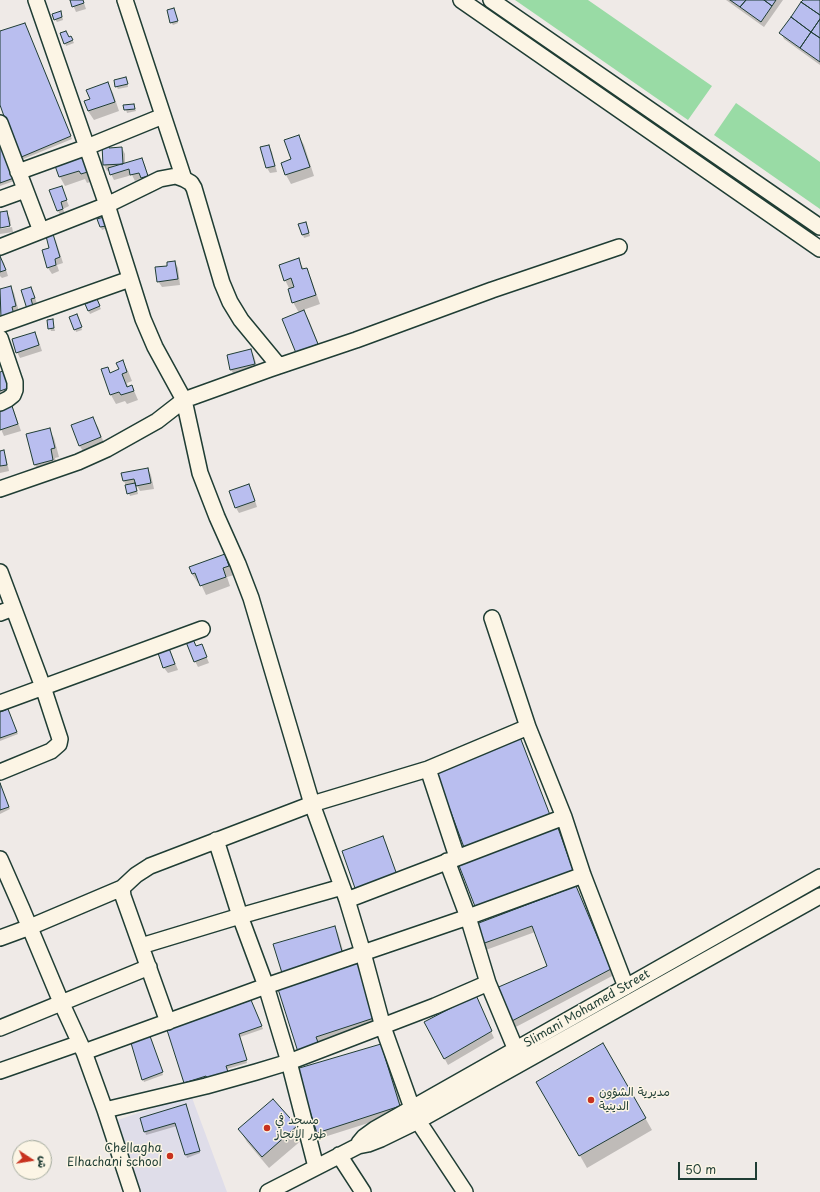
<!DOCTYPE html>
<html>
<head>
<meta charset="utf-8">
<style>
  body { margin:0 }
  #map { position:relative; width:820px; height:1192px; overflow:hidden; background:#efeae7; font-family:"Playpen Sans","Playpen Sans Arabic",sans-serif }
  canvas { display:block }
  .north { position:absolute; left:12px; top:1140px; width:40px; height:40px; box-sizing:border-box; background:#fcf5e5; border:1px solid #a4ab9e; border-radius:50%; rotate:102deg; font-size:11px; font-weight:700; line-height:16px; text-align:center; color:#1f3d34 }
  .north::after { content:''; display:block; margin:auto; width:14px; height:18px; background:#c8321e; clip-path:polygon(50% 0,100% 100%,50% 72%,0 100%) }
  .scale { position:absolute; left:678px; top:1162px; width:79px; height:18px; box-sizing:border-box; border:2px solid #1f3d34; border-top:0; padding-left:5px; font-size:12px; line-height:14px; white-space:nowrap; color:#1f3d34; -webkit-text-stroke:3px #fcf5e5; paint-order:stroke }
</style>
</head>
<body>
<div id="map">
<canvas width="820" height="1192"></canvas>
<div class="north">ش</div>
<div class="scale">50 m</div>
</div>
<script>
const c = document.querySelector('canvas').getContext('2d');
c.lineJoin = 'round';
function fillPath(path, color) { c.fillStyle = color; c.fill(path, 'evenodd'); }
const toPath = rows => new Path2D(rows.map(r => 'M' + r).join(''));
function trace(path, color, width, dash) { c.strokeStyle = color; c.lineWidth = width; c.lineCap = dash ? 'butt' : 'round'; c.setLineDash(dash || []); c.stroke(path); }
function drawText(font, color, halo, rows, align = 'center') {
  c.font = font + ' "Playpen Sans","Playpen Sans Arabic",sans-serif'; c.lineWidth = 3; c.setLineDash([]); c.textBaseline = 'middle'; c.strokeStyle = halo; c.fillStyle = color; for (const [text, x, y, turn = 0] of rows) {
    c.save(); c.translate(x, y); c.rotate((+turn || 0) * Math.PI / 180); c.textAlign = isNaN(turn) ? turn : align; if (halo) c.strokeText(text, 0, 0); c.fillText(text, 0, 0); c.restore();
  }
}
fillPath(toPath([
  [191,1095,227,1192,138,1192,115,1121]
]), '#dfdde9');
fillPath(toPath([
  [515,0,588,0,712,86,688,120],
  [736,103,820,162,820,209,714,135]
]), '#99dba5');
fillPath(toPath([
  [71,0,83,0,86,9,76,12],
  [726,0,783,0,764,27],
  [804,0,820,0,820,65,784,39,781,33],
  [174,9,178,23,173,25,171,22],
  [62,15,63,20,57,22,55,19],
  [26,26,72,139,21,160,0,102,0,32],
  [71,37,74,43,66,46,65,43,69,38],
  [127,81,128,87,118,89,116,86],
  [108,84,113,93,119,111,94,120,88,111,85,102,91,100],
  [134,105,136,111,127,113,125,106],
  [299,136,304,145,314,176,291,184,286,175,282,164,292,160],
  [0,140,14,181,0,186],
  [109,146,110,149,122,148,125,154,125,164,142,159,145,165,150,182,145,183,142,178,135,181,132,175,114,180,109,170,107,171,104,165],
  [269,146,272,152,277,172,270,173,267,168],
  [87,152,99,179,87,183,85,179,65,186,60,177,55,163],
  [61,187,69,206,63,209,66,215,61,217,58,211,51,191],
  [6,212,10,218,11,225,0,227,0,213],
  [103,218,107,228,102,230,98,220],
  [306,223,310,236,304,238,300,225],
  [12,227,13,232,0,234,0,229],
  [53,235,56,241,63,263,57,265,59,271,52,274,48,268,43,251,51,249],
  [0,257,4,263,8,276,2,278,0,276],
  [298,260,304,269,306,269,311,278,320,304,303,310,309,320,322,353,302,361,299,313,293,302,290,290,285,280],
  [175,262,178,268,180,285,162,287,158,281,168,266],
  [11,287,14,293,19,312,2,317,0,310,0,290],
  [31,288,34,294,37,304,34,305,36,312,27,308],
  [98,303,101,309,90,314,86,305],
  [78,318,82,330,76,332,75,329],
  [52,320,55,331,51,331,48,321],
  [35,333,38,339,42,351,20,358,17,352],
  [251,350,254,356,258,370,235,376,231,370],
  [123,362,128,371,132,381,127,383,128,387,132,386,138,400,127,404,125,401,116,404,111,395,110,373,120,370],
  [0,373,17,392,0,398],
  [11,404,14,410,21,431,4,436,0,427],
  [92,418,98,427,105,446,85,454,79,445],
  [49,429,54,438,59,457,55,458,58,469,40,474,35,465],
  [3,451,6,457,9,471,0,473,0,452],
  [148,469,151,475,154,489,140,491,136,484,138,494,130,496,124,481],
  [248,485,252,491,257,507,239,513,236,508],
  [225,555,230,564,234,575,227,577,230,586,206,595,200,582,198,583,192,574],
  [167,644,170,650,178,670,168,673,164,668,157,648],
  [196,647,204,651,209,663,198,667,195,661],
  [9,712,18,734,0,741,0,713],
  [520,738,523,744,552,821,469,855],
  [0,784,10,809,0,814],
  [557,826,560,832,576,876,480,915],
  [383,837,386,843,399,881,343,852],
  [576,887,614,975,514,1028,510,1022,548,966,535,932,483,951,480,945],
  [335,927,338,933,346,961,286,978],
  [358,963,379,1023,318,1043,322,1051,279,990],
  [478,1002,494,1038,448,1065,425,1022],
  [252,1004,263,1029,240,1037,247,1063,227,1069,230,1078,186,1085,185,1082],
  [151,1040,163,1075,144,1082,143,1080],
  [603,1044,652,1130,587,1168,538,1082],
  [380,1045,384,1051,403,1112,321,1138,318,1133],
  [187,1108,200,1153,187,1158,177,1126,146,1135,141,1119],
  [296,1127,303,1139,269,1168,247,1142,239,1129]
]), '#0003');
const building = toPath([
  [70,0,83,0,84,3,72,7,70,0],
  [730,0,746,0,740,7,730,0],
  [746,0,764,0,772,6,761,22,740,7,746,0],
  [764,0,776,0,772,6,764,0],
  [803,0,820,0,820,15,801,2,803,0],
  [801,2,820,15,820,19,811,32,791,17,801,2],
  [174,8,178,21,170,23,167,10,174,8],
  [61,11,62,17,54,20,52,14,61,11],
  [791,17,811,32,800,48,779,33,791,17],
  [820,19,820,38,811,32,820,19],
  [25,23,71,136,19,158,0,105,0,31,25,23],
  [66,31,69,37,71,36,73,40,64,44,60,33,66,31],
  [811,32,820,38,820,62,800,48,811,32],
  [126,77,128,84,115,87,114,80,126,77],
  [108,82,115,102,88,111,84,101,90,99,86,90,108,82],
  [134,104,135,109,124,110,123,105,134,104],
  [299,135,310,167,285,175,281,163,291,159,284,140,299,135],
  [0,139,14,178,0,183,0,139],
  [102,145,109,145,109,148,122,147,123,164,103,165,102,145],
  [269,145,275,166,266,168,260,147,269,145],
  [88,151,94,170,81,174,79,171,59,177,54,163,88,151],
  [142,158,148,176,141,178,139,173,130,175,129,169,110,175,108,168,142,158],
  [62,186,67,200,61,202,63,209,57,211,49,190,62,186],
  [7,211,10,226,0,228,0,212,7,211],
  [104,217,106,226,100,227,97,219,104,217],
  [306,222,309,233,302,235,298,224,306,222],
  [53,234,60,257,55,259,56,265,47,268,42,250,49,248,46,236,53,234],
  [0,256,6,270,0,272,0,256],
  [299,258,302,269,307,268,316,295,292,303,288,289,294,287,291,278,284,281,279,265,299,258],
  [175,261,178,279,157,282,155,267,167,266,167,262,175,261],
  [11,286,16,306,12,307,14,315,1,318,0,289,11,286],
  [31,287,35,298,31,299,33,306,27,309,21,290,31,287],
  [97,299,100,306,88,311,85,304,97,299],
  [304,310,318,344,296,353,282,319,304,310],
  [77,314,82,327,74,330,69,317,77,314],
  [53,319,54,328,48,329,47,320,53,319],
  [35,332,39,345,16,353,12,339,35,332],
  [251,349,255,364,230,370,227,355,251,349],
  [123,360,127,372,122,374,127,387,132,385,134,391,121,395,119,392,110,395,101,369,108,367,110,373,119,369,116,363,123,360],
  [8,369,14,386,0,391,0,372,8,369],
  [11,403,18,424,0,430,0,407,11,403],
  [93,417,101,437,79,446,71,425,93,417],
  [50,428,55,448,51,449,53,460,34,465,26,434,50,428],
  [4,450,7,465,0,466,0,451,4,450],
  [148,468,151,483,136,486,134,479,123,481,121,473,148,468],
  [135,483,137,491,127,494,125,485,135,483],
  [249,484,255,501,235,508,229,491,249,484],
  [225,554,229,566,223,568,226,577,200,586,195,573,192,574,189,567,225,554],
  [193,639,196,646,202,644,207,657,194,662,186,642,193,639],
  [167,643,175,664,163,668,156,647,167,643],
  [8,709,17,732,0,738,0,712,8,709],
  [520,737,550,815,465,850,434,767,520,737],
  [0,783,9,807,0,810,0,783],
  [557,825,573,870,476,909,458,863,557,825],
  [383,836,397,875,356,891,342,851,383,836],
  [576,886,611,969,510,1022,494,989,547,966,532,926,479,945,471,926,576,886],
  [335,926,343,955,282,973,273,944,335,926],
  [359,961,377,1017,316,1037,319,1045,298,1052,278,989,359,961],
  [476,995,492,1031,444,1059,424,1022,476,995],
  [251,1000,262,1026,239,1034,247,1060,226,1066,229,1075,209,1081,206,1076,184,1083,167,1030,251,1000],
  [150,1036,163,1072,142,1080,131,1043,150,1036],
  [603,1043,646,1118,579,1156,536,1082,603,1043],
  [381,1044,400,1106,317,1133,296,1069,381,1044],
  [273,1099,297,1126,262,1157,238,1129,273,1099],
  [186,1104,200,1151,185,1155,175,1123,144,1132,140,1118,186,1104]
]);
fillPath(building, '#b9beef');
trace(building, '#1f3d34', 1);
const minor = toPath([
  [36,0,107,205,143,319,155,347,184,400,200,473,217,517,238,564,251,598,312,804,347,900,564,817],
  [125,0,184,179],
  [461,0,820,249],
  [491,0,820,227],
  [0,123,41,231],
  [18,172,87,147,163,116],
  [0,199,25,190],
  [0,247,107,205,160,179,176,176,184,179,191,183,194,188,222,283,230,302,241,320,279,366],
  [0,325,130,279],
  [0,338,15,382,15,390,13,395,8,399,0,403],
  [0,489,78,462,107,449,157,421,184,400,270,369,356,340,492,290,619,247],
  [0,572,43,687,60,739,59,744,51,751,0,772],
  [0,613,13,608],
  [492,618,528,727],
  [0,703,202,629],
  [428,769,457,857],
  [216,840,240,916,266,986,289,1062,316,1167],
  [0,859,22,909,61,1002,84,1052,105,1110,132,1192],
  [447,861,468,917,488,983,516,1050],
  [347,900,363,953,383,1027,412,1108],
  [0,938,30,927,122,888],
  [141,946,240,916,342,887],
  [168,1022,123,896,122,888,136,875,150,866,312,804,428,769,528,727,564,817,583,875,626,987],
  [0,1028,149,967],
  [84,1052,266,986,468,917,583,875],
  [0,1071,80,1043],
  [105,1110,206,1086,256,1072,289,1062,435,1006,488,983],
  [418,1121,465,1192],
  [359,1143,364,1137,375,1129,820,877],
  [339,1155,363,1192],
  [268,1192,358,1146,368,1144,381,1139,418,1121,820,896]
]);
trace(minor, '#1f3d34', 18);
trace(minor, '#fcf5e5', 15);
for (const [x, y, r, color] of [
  [591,1100,4,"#c8321e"],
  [267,1128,4,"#c8321e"],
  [170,1156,4,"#c8321e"]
]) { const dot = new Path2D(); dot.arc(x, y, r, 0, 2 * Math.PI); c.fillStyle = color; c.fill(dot); trace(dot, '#fcf5e5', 1.5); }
drawText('12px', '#1f3d34', '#fcf5e5', [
  ["Slimani Mohamed Street",587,1009,-30]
]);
drawText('12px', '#1f3d34', '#fcf5e5', [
  ["مديرية الشؤون",599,1093],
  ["الدينية",599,1107],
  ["مسجد في",275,1121],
  ["طور الإنجاز",275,1135],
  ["Chellagha",162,1149,"right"],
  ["Elhachani school",162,1163,"right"]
], 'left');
</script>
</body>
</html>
